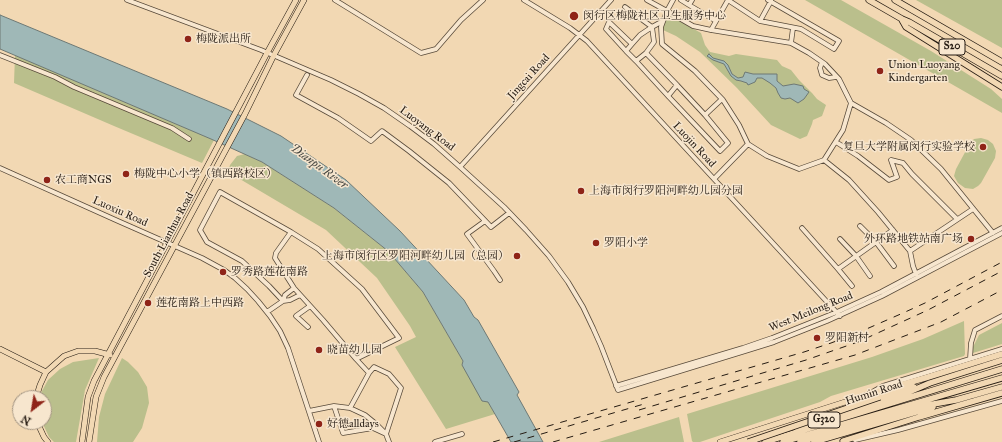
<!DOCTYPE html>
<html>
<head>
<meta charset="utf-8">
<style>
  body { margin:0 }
  #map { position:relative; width:1002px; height:442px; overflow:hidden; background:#f2d8b3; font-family:"IM FELL Great Primer",serif }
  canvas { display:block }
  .north { position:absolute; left:12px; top:390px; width:40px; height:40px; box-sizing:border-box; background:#f7e6ce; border:1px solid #a39583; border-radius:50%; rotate:211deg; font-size:11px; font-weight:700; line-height:16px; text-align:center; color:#251b12 }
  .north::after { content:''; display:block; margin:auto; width:14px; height:18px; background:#8f2418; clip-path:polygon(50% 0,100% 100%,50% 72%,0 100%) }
</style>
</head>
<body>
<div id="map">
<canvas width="1002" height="442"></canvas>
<div class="north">N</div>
</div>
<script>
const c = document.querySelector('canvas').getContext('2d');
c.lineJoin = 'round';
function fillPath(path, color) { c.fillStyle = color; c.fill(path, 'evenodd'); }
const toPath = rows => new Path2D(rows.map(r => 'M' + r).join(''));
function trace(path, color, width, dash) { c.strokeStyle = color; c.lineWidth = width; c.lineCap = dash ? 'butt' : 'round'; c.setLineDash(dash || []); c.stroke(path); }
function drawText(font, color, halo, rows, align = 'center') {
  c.font = font + ' "IM FELL Great Primer","Noto Serif SC",serif'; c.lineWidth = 3; c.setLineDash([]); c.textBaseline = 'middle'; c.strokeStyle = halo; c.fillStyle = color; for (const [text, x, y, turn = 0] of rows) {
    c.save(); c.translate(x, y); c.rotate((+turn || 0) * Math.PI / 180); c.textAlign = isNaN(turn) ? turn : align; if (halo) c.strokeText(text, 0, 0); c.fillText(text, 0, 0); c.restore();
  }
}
fillPath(toPath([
  [805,0,841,0,931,51,991,89,1002,99,1002,113],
  [916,0,1002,0,1002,48],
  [667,14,701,33,705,45,710,52,729,56,736,54,777,60,782,66,791,70,799,80,812,93,817,99,826,105,822,116,813,120,812,124,807,136,800,139,771,125,737,88,700,52,676,36,663,30,663,26],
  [15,55,214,140,202,163,114,126,14,83],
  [981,138,988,140,993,144,996,151,995,158,981,183,978,186,973,189,965,188,958,183,954,176,956,169,970,143,974,139],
  [245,154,262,162,334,208,388,251,423,292,463,361,462,365,488,402,495,414,446,429,395,347,416,337,410,326,377,278,326,230,228,172,230,165,237,156],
  [964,321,965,354,964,356,831,396,820,402,700,442,693,442,692,441,687,414,872,357,923,339],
  [1002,323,1002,344,973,353,973,347,979,335],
  [99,358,85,390,76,442,54,442,49,437,42,422,44,422,44,398,40,398,42,391,48,380,60,369,73,362],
  [122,358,128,362,138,372,147,387,149,403,142,428,133,442,97,442,99,417,105,394],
  [679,417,684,442,599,442]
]), '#babf8c');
const water = toPath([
  [0,15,227,109,281,136,346,180,400,231,464,300,474,317,478,320,519,392,517,395,543,442,511,442,488,402,482,401,462,365,463,361,423,292,388,251,334,208,262,162,211,139,0,49,0,15],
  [709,54,713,58,724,61,728,65,732,74,738,78,743,77,745,72,753,74,777,74,777,81,783,86,794,84,803,86,804,89,809,92,804,99,798,103,790,98,785,99,781,98,778,93,776,88,770,83,762,78,757,78,755,82,748,85,747,83,741,81,736,80,731,76,724,64,713,60,707,56,709,54]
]);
fillPath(water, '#9fb8b7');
trace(water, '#6e7975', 1);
const minor = toPath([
  [127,0,261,50,331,80,359,94,384,108,410,126,434,144,460,167,504,207,526,230,549,256,568,282,583,307,593,328,601,346,618,390,745,351,774,342,827,321,882,296,1002,233],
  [335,0,421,53,436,49,461,20,483,0],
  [524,0,570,28,587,41,840,316],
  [647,0,667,11,661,27,662,44,695,71,723,100,739,125,748,144,714,179],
  [673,0,667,11,693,26,711,30,791,43,809,53,825,64,839,79,851,103,886,123,911,140,941,169,993,233],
  [681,0,689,5,692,0],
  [728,0,760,21,801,29,834,49,839,41,768,0],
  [689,5,716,21],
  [625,7,652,27,663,21],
  [760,21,771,1],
  [711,30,728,0],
  [791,43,793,28],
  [632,44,640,35,652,27,654,42,646,53],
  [626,51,632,44,609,22,606,29,626,51,636,61,668,96,720,151,728,143,705,115,722,99],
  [0,55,55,77,74,87,172,128,189,139],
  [636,61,646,53,677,85],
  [822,62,820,68,822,75,829,78,836,77],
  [307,75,296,95,338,118,371,141,382,131,409,151,449,183,491,227,509,213],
  [668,96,677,85,705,115],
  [836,142,858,156,889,180,897,177,891,160,903,163,912,174,957,219],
  [748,144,767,156,799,169,824,160,843,130,851,103],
  [824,160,849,180,878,212,910,251,913,266,916,274],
  [460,167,611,0],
  [0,168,118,221,202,258,224,270,235,278,247,289,258,301,270,316,280,331,288,348,319,442],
  [485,221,467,234,494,271,500,280],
  [860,226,876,242,894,266],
  [802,228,838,269,893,230],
  [840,239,856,256,870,276],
  [910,251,973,209],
  [838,269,852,286],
  [294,288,285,295,283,301,290,300,300,295],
  [267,312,283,301,269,286,242,261,207,242,200,230,220,192,291,232,276,253,275,258,294,288,323,320,356,359,399,338,362,289,318,249,291,232],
  [308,327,296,316,310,306],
  [970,359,971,343,975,330,1002,316],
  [616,386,743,348,772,338,837,312,881,292,1002,228],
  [874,391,883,386,1002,349],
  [334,406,350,408,365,415,376,424,386,434,401,388,389,374,374,367,369,373],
  [350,408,369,373,356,359],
  [309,411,334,406,343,433,373,428,386,434,389,442],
  [855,440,898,430,1002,401],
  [435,442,462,434]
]);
const major = toPath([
  [0,349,46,372],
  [36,398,40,385,46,372,64,356,78,351,95,351,110,355],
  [37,422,44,437,48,442],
  [82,442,88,397,94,381,267,53,296,0],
  [89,442,96,397,104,377,245,114,274,55,304,0],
  [720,442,870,394]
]);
const highway = toPath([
  [869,0,902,19,909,22,1002,76],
  [895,0,1002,62],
  [902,20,906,27,1002,87],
  [870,394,925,378,1002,354],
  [880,397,895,392,914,387],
  [797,428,897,397,930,383,1002,360],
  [843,441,919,417,1002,393],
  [765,442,1002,369],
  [783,442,1002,378],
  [800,442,917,407,956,400,1002,387],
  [814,442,933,407]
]);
trace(minor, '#584a3a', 5.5);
trace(major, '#251b12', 6);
trace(highway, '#251b12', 7);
trace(minor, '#f7e6ce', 4);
trace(major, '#f2d8b3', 5);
trace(highway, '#f2d8b3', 5.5);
trace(toPath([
  [639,410,806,360,858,342,928,310,1002,271],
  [493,442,804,352,831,343,855,334,903,313,925,303,1002,262],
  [514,442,644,404],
  [553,442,855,355,941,322,1002,290]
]), '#251b12', 1, [7, 7]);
const highwayBridge = toPath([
  [748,442,880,397]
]);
trace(highwayBridge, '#251b12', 7, []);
trace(highwayBridge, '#f2d8b3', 5.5);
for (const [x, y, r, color] of [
  [574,16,5,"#8f2418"],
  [188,39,4,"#8f2418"],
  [880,71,4,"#8f2418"],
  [983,147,4,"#8f2418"],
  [126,174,4,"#8f2418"],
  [47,180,4,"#8f2418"],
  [581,191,4,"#8f2418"],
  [971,239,4,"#8f2418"],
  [596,243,4,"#8f2418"],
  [517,256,4,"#8f2418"],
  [223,272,4,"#8f2418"],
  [148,303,4,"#8f2418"],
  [817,338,4,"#8f2418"],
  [319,350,4,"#8f2418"],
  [319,424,4,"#8f2418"]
]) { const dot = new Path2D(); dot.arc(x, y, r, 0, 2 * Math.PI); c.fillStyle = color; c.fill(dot); trace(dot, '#f7e6ce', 1.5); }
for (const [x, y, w] of [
  [952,47,26],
  [824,420,32]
]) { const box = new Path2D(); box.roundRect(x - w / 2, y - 8, w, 16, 3); c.fillStyle = '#f7e6ce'; c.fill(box); trace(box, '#251b12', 1); }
drawText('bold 10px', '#251b12', null, [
  ["S20",952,47],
  ["G320",824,420]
]);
drawText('11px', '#251b12', '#f7e6ce', [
  ["闵行区梅陇社区卫生服务中心",583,16],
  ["梅陇派出所",196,39],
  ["Union Luoyang",888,65],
  ["Kindergarten",888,78],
  ["复旦大学附属闵行实验学校",975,147,"right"],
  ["梅陇中心小学（镇西路校区）",134,174],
  ["农工商NGS",55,180],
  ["上海市闵行罗阳河畔幼儿园分园",589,191],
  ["外环路地铁站南广场",963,239,"right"],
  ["罗阳小学",604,243],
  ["上海市闵行区罗阳河畔幼儿园（总园）",509,256,"right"],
  ["罗秀路莲花南路",231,272],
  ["莲花南路上中西路",156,303],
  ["罗阳新村",825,338],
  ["晓苗幼儿园",327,350],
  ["好德alldays",327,424]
], 'left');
drawText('11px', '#251b12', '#f7e6ce', [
  ["Jingcai Road",529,77,-48],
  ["Luoyang Road",427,129,37],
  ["Luojin Road",694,145,47],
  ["Luoxiu Road",120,212,24],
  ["South Lianhua Road",169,235,-62],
  ["West Meilong Road",811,312,-22],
  ["Humin Road",874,393,-18]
]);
drawText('italic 12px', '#4a4a44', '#f7e6ce', [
  ["Dianpu River",319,167,36]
]);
</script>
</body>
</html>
